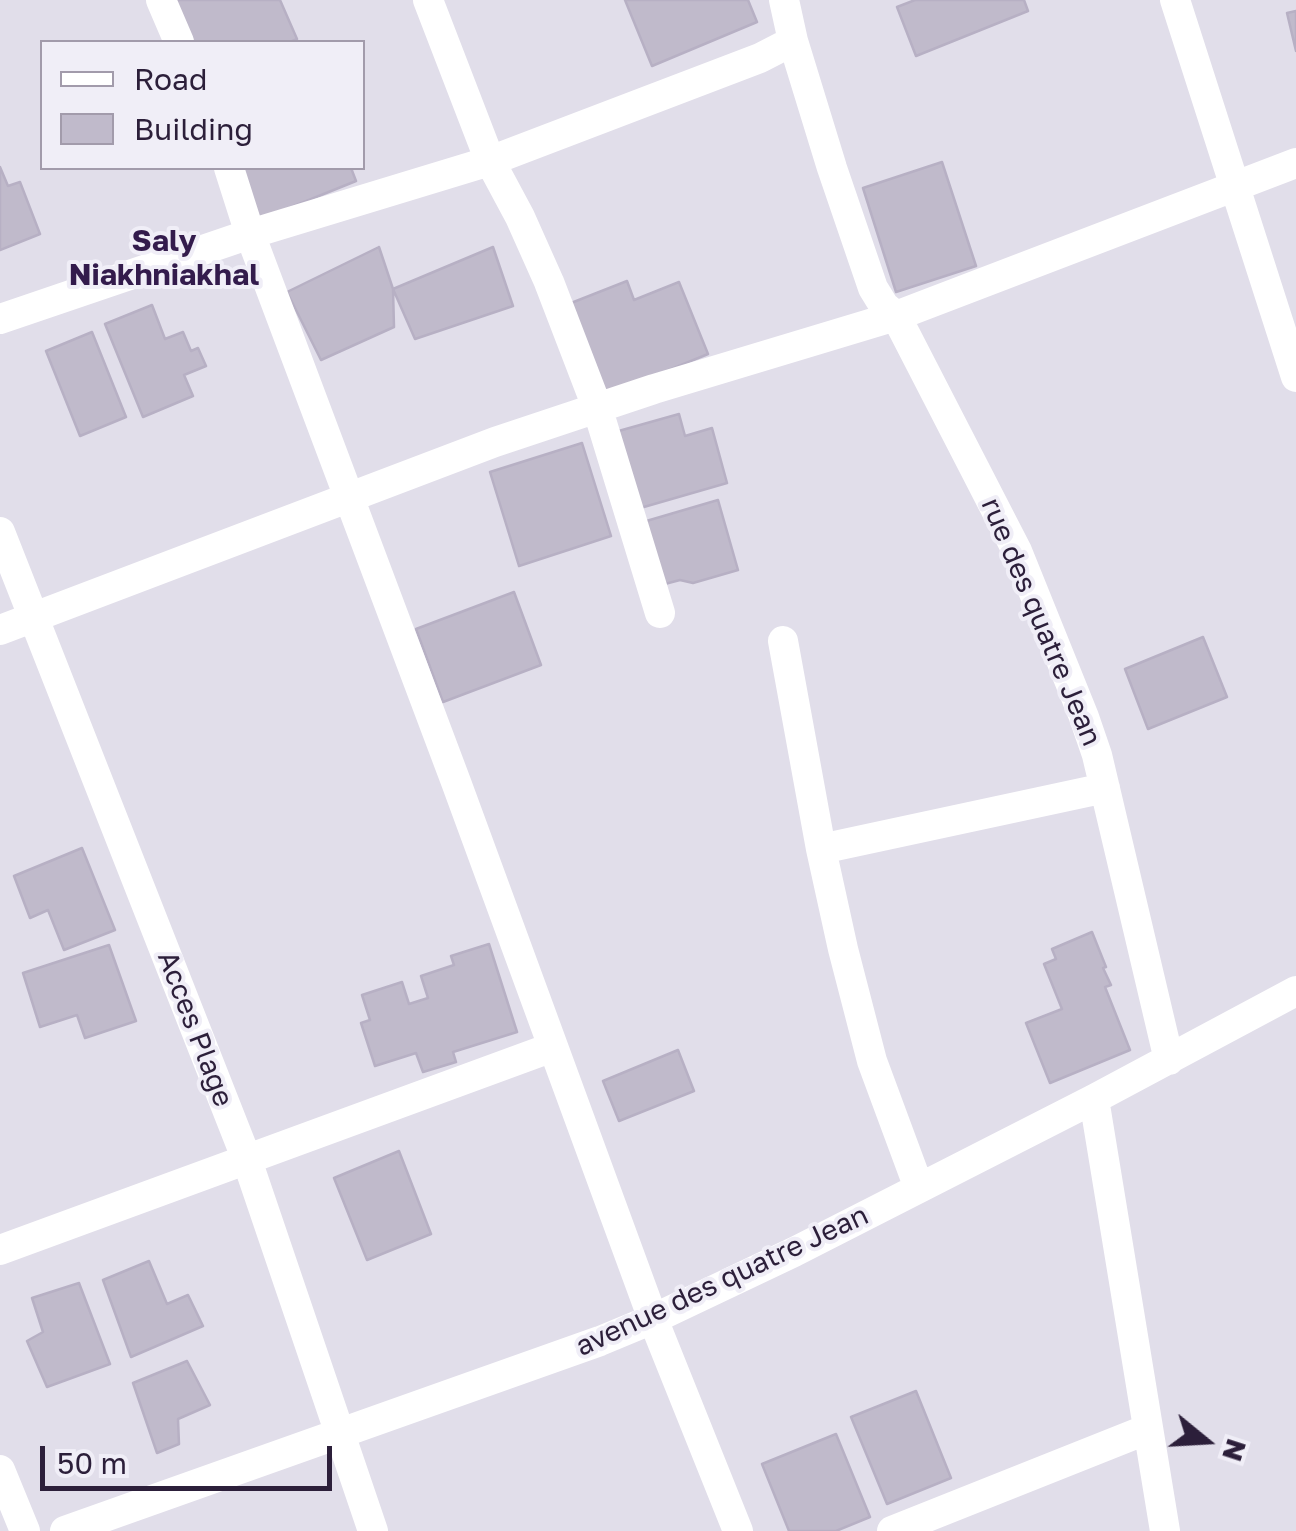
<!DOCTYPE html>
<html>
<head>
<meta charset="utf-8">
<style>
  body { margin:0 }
  #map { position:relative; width:1296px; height:1531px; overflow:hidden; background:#e1deea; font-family:"Golos Text",sans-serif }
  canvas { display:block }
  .legend { position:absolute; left:40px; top:40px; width:325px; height:130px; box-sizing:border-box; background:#f0eef7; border:2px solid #a29bab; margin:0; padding:12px 18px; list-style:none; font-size:30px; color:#2c1f3a }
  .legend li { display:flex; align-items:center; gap:20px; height:50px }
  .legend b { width:50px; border:2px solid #a29bab }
  .north { position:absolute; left:1156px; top:1391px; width:100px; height:100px; -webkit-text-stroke:8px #f0eef7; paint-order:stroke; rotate:108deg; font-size:28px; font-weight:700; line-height:40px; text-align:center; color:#2c1f3a }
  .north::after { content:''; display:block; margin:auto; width:35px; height:45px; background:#2c1f3a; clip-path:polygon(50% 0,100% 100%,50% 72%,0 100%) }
  .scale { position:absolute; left:40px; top:1446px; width:292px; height:45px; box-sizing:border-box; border:5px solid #2c1f3a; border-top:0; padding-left:12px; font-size:30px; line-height:35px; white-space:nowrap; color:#2c1f3a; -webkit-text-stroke:8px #f0eef7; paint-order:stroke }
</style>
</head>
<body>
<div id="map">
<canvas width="1296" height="1531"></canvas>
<ul class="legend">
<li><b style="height:12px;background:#fff"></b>Road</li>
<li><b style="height:28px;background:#c0bacb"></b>Building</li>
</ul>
<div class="north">N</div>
<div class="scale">50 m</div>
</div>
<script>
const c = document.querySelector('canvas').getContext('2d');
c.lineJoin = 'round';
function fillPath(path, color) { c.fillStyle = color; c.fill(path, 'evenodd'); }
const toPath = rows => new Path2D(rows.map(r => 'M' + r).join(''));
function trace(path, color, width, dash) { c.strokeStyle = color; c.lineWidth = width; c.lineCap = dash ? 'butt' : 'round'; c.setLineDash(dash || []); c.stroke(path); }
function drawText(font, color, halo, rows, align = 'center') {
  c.font = font + ' "Golos Text",sans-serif'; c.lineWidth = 8; c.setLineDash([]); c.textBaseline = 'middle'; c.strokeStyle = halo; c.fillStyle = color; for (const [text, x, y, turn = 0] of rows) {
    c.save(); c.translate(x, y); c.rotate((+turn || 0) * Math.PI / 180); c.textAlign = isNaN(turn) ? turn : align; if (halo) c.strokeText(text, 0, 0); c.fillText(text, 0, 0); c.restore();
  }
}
const building = toPath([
  [161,0,280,0,297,39,290,42,179,42,161,0],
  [625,0,748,0,757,22,652,66,625,0],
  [915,0,1024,0,1028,11,916,56,897,7,915,0],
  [1296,11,1296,51,1287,13,1296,11],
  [942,162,976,266,896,292,863,188,942,162],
  [0,167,8,186,20,182,40,234,0,250,0,167],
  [233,168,351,168,356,181,254,222,233,168],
  [379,247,393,289,394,327,321,360,287,292,379,247],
  [493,247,513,306,415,339,393,289,493,247],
  [627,281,634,300,679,282,708,354,603,397,566,305,627,281],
  [152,305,165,339,183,332,191,351,198,348,206,366,184,375,193,396,143,417,105,324,152,305],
  [92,332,126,417,80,436,46,351,92,332],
  [679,414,685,436,712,428,727,483,630,511,608,434,679,414],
  [582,443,611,536,519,566,490,472,582,443],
  [718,500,738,570,693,583,680,580,661,585,643,522,718,500],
  [514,592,541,665,443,702,416,629,514,592],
  [1203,637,1227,697,1148,729,1125,669,1203,637],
  [82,848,115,930,64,950,48,910,30,918,14,876,82,848],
  [1092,932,1106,967,1103,968,1111,985,1105,987,1130,1050,1050,1083,1026,1023,1062,1009,1044,964,1056,959,1052,949,1092,932],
  [489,944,517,1032,453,1052,456,1062,423,1072,416,1053,375,1066,361,1023,370,1020,362,995,402,982,409,1004,428,998,421,976,454,965,451,956,489,944],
  [109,945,136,1021,85,1038,77,1015,40,1027,23,973,109,945],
  [678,1050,694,1091,619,1121,603,1081,678,1050],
  [399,1151,431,1234,367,1260,334,1178,399,1151],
  [149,1261,167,1304,188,1295,203,1326,131,1357,103,1280,149,1261],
  [79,1283,110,1364,47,1387,27,1341,43,1332,32,1298,79,1283],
  [187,1361,210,1405,178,1419,179,1444,157,1453,133,1383,187,1361],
  [916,1391,951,1478,887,1504,851,1417,916,1391],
  [836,1434,870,1517,836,1531,789,1531,762,1464,836,1434]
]);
fillPath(building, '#c0bacb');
trace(building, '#b7b0c4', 2.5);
trace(toPath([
  [161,0,179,42],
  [428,0,490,161,520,217,549,282,597,407,660,613],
  [784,0,793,41,832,168,873,288,884,306,896,316,1017,551,1084,717,1097,755,1169,1060],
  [1175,0,1296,377],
  [229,168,250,234,456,782,653,1319,738,1531],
  [0,319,250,234,490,161,760,58,793,41],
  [0,532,247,1160,373,1531],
  [0,630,495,442,654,389,896,316,1296,163],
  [783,641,821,849,843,949,872,1061,919,1188],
  [821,849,1105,788],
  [1094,1099,1165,1531],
  [0,1250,553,1047],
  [0,1470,25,1531],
  [65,1531,600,1341,653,1319,794,1252,1094,1099,1296,991],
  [892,1531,1148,1429]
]), '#fff', 30);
drawText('28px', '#2c1f3a', '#f0eef7', [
  ["rue des quatre Jean",1041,622,67],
  ["Acces Plage",195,1029,69],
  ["avenue des quatre Jean",722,1281,-25]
]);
drawText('bold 30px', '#331b4c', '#f0eef7', [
  ["Saly",164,241],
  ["Niakhniakhal",164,275]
]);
</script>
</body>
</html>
